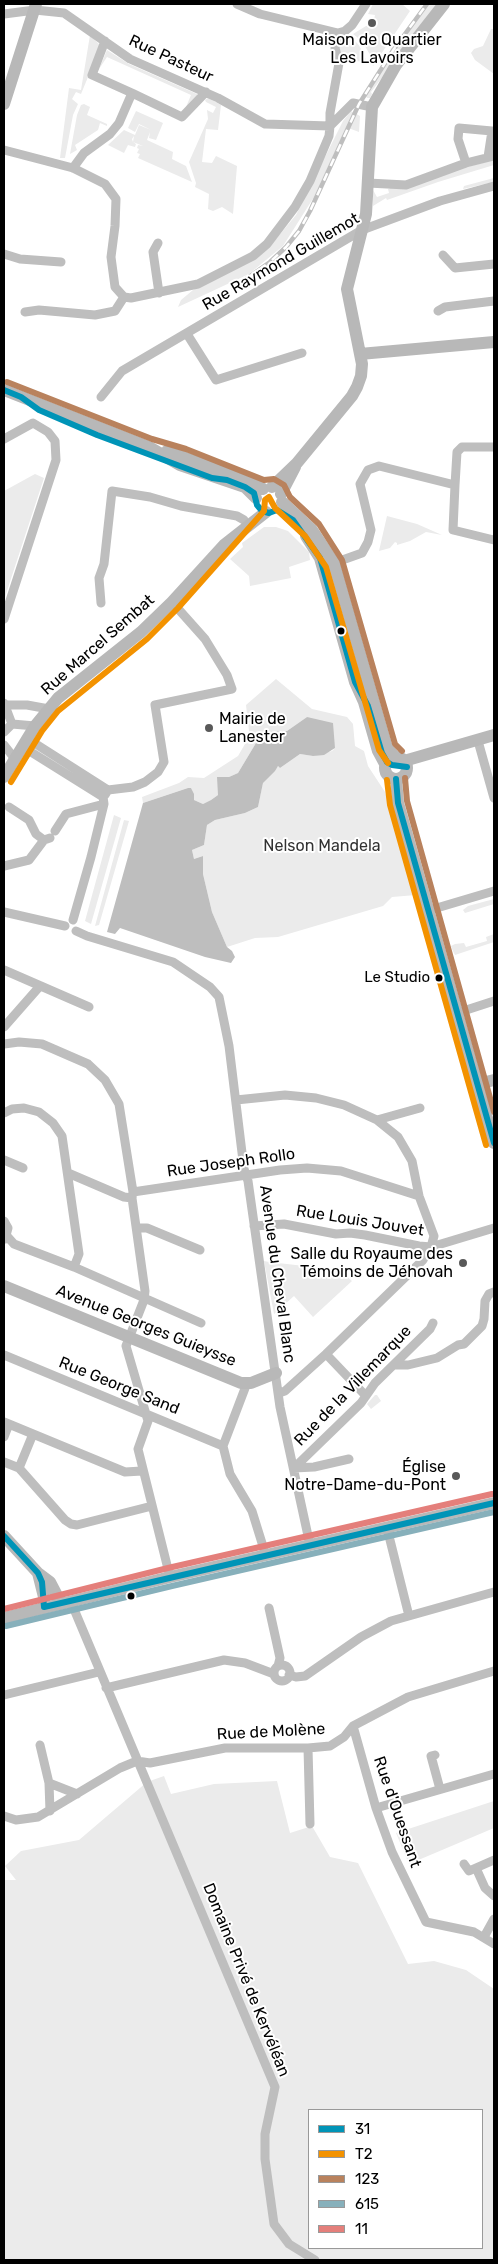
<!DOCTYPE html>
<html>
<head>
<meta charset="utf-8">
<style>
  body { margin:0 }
  #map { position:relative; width:498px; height:2264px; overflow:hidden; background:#fff; font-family:Rubik,sans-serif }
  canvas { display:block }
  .frame { position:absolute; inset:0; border:5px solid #000; pointer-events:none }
  .legend { position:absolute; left:308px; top:2109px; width:175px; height:140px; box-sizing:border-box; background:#fff; border:1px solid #999; margin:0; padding:6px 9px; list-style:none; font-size:15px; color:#000 }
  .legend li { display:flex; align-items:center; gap:10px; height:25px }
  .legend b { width:25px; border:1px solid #999 }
</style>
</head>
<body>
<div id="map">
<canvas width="498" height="2264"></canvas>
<div class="frame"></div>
<ul class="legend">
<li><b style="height:6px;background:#0094b7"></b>31</li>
<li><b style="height:6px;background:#f39200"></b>T2</li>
<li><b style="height:6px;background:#b9825d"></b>123</li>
<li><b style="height:6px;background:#87b0bb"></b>615</li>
<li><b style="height:6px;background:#e47f7b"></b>11</li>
</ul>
</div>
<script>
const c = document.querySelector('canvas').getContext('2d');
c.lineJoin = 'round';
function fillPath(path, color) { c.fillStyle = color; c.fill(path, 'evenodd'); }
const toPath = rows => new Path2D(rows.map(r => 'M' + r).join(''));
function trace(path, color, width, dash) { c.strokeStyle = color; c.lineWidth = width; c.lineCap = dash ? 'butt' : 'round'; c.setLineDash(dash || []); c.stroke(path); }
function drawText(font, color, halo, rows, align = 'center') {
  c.font = font + ' Rubik,sans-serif'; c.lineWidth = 4; c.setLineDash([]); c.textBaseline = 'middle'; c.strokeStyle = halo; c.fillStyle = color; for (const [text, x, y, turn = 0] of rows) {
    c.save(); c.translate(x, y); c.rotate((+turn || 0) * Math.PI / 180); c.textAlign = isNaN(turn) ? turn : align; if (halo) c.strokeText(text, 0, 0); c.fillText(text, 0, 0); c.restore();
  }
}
fillPath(toPath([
  [373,4,402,4,410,11,373,66,369,53,362,41,353,34,366,26,376,27,377,20,374,19,375,15,368,14],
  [425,4,439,4,371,92,372,94,370,98,367,98,364,94,374,77,391,49],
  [491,29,494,29,494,74,475,60,471,53,474,49,483,46],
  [90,35,99,44,100,48,81,94,76,92,72,99,78,104,73,115,65,158,60,158,69,88,81,90],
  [346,37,353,39,359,45,367,62,342,60,338,42],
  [107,50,129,64,197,94,197,99,186,107,191,95,107,57,99,69],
  [208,98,221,105,218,130,206,129,202,162,212,163,216,156,237,166,233,214,222,207,213,211,208,209,209,194,195,187,196,183,189,162,208,119,207,110,213,113,216,107,206,102,205,100],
  [84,104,90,107,87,115,107,124,107,126,100,123,98,130,75,145,77,150,70,154,77,115,81,105],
  [136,111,163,123,156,140,149,138,150,132,147,140,173,152,172,159,186,166,192,182,138,158,140,154,137,153,139,149,137,148,138,145,143,146,133,142,134,136,132,139,133,142,136,144,135,147,128,145,124,153,108,145,124,130,135,135,139,125,151,130,139,124,135,132,128,128],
  [351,111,360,116,359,132,351,129,345,130,314,197,283,246,249,274,178,307,181,300,193,290,260,255,271,245,296,215,343,121],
  [494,160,494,165,438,182,387,200,386,198,373,206,373,190,377,197,389,193,388,189,391,188,406,189,459,169],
  [494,178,494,182,463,189,464,186],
  [35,474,44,478,4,600,4,491],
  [387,516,417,524,442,535,426,532,410,541,397,545,397,543,395,542,390,548,379,551],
  [264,527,276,527,288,531,309,552,310,560,289,567,291,578,250,586,249,576,230,559,243,547,242,543],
  [276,679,312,709,347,717,353,724,355,746,364,751,368,766,385,792,416,895,392,897,383,906,278,937,255,938,227,947,212,912,203,874,203,856,194,859,192,850,204,845,207,825,215,820,245,813,258,807,263,783,278,766,280,768,300,754,313,756,332,751,335,748,332,737,307,717,287,731,266,732,256,743,238,773,229,777,218,795,211,800,203,804,194,800,191,788,188,788,143,803,142,797,179,783,188,777,204,778,238,756,245,744,249,731,246,705],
  [114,815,121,818,91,924,85,921],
  [124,820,129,821,99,925,95,926],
  [494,899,494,904,465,913,463,910,468,906],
  [494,934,494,942,455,955,452,949,451,946,455,944,464,943,466,947,487,941,486,937],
  [272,1259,278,1263,340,1270,352,1281,313,1317,294,1296,274,1314,264,1261,269,1262],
  [375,1395,377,1395,381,1401,371,1409,367,1404],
  [164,1776,171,1794,214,1784,277,1781,290,1833,312,1826,330,1857,358,1863,408,1964,434,1961,466,1970,494,1989,494,2260,4,2260,4,1880,16,1880,5,1866,21,1851,79,1840,147,1782],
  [309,2110,482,2110,482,2248,309,2248],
  [494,1801,494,1828,409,1864,396,1833]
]), '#ebebeb');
fillPath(toPath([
  [307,717,333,723,335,748,324,755,313,756,300,754,280,768,278,766,275,771,263,783,258,807,245,813,215,820,207,825,204,845,192,850,194,859,203,856,203,874,212,912,227,947,232,951,235,957,231,963,205,957,120,928,115,934,107,932,143,803,188,788,191,788,194,794,194,800,203,804,211,800,218,795,217,777,229,777,238,773,256,743,266,732,287,731]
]), '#bebebe');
trace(toPath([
  [237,4,260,14,338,33,345,31,352,25,366,4],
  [4,14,35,10,64,13,130,59,218,98,265,124,330,126,330,113,339,63,335,48,338,33],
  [132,93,182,117,206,92],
  [4,150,73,168,105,184,116,199,115,226,111,257,115,287,124,297,115,311,95,315,39,310,25,312],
  [466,163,458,139,459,128,492,131,488,157],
  [73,168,84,153,110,134,119,123,132,93,92,75,105,41],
  [368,183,406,185,466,163,494,156],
  [158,243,153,252,159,293],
  [4,254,20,259,61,262],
  [443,255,455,268,494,264],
  [124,297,131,298,198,284,253,256,267,244,295,207,310,181,329,136,330,126,353,103,372,107],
  [438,311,445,307,494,301],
  [187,334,216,380,302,353],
  [101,397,122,371,362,230,440,201,494,186],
  [4,439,33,423,48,432,55,441,56,460,4,619],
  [455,485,457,452,462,447,494,447],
  [334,563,362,553,368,542,371,530,360,484,368,470,379,466,455,485,453,530,494,540],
  [101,603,99,578,104,564,112,491,150,497,181,506,237,516,244,520],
  [4,703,12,724],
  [5,705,27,705,49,709],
  [4,732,12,724,35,726],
  [28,739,108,790,105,795],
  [478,741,494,798],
  [4,745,15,759],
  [23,747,103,797],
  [108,790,133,787,145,782,158,772,164,762,155,705,232,689,227,675,205,639,172,602],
  [9,807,29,820,36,834,44,840],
  [55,831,66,814,104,804],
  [4,866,29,860,44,840,50,838],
  [430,910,494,891],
  [4,912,65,926],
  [73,920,91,857,104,804,103,797],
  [76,931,87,936,173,962,210,987,219,997,229,1046,244,1169,248,1181,280,1407,310,1545],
  [4,970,89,1007],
  [457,1013,494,1001],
  [4,1027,40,986],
  [4,1044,19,1042,42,1044,88,1064,105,1080,119,1104,133,1192,132,1198,145,1291,144,1300,126,1346,148,1421,138,1449,170,1577],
  [236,1100,285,1095,316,1098,344,1105,377,1120,420,1108],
  [4,1113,12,1109,24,1108,39,1112,53,1123,62,1136,79,1254,74,1267],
  [377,1120,398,1137,412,1161,419,1196,434,1236,431,1247],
  [4,1160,23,1168],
  [68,1173,124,1197,132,1198],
  [133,1192,280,1170,307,1168,341,1171,419,1196],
  [4,1221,8,1228,5,1239],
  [254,1226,284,1224,336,1234,350,1233,365,1235,419,1246,431,1247],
  [137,1228,147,1228,200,1250],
  [6,1235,14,1244,74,1267,201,1323],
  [326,1354,366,1396],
  [4,1355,223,1446],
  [394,1365,408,1365,437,1358,458,1345,464,1344,482,1326,484,1319,485,1301,489,1294,494,1292],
  [279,1393,285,1391,326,1354,423,1260,431,1247,494,1228],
  [4,1422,125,1472,142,1471],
  [4,1437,9,1424],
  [223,1446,230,1474,252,1511,266,1556],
  [223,1446,247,1383],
  [4,1462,19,1468,65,1520,71,1524,77,1525,152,1506],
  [19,1468,33,1434],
  [294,1468,361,1403,375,1383,430,1329,433,1323],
  [294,1468,314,1467,349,1459],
  [387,1528,409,1616],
  [71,1602,275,2087,265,2134,265,2159,274,2224,289,2244,315,2260],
  [269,1608,280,1658,278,1666],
  '274 1673a8 8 0 1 1 16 0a8 8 0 1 1-16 0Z',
  [289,1675,296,1677,305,1676,361,1637,391,1621,494,1592],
  [106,1688,224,1660,245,1663,274,1674],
  [4,1695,99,1672],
  [353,1726,376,1808,392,1852,426,1922,474,1932,494,1944],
  [40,1745,49,1783,50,1811],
  [308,1748,310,1824],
  [435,1755,431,1756,440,1789],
  [49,1783,77,1794],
  [376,1808,494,1774],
  [4,1816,16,1820,38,1817,120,1768,137,1761,150,1763,225,1748,308,1748,330,1746,344,1737,353,1726,408,1697,494,1671],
  [464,1864,469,1871,494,1860],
  [476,1868,485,1888,494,1896],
  [484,1937,494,1919]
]), '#bebebe', 9);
trace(toPath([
  [4,104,36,4],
  [360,354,494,342],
  [4,390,149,447,180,465,245,487,256,498],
  [167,451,253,483,263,489],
  [272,487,297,463,352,396,357,387,361,376,362,364,347,289,366,214,372,107,396,65,444,4],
  [281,494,295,467],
  [282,502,312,530,334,563,387,748,395,757],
  [306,536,320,558,355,682,364,702,378,751,385,764],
  '385 768a11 11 0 1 1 22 0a11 11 0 1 1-22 0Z',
  [404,761,494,735],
  [4,777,35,726,58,698,141,632,172,602,224,545,266,512],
  [396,779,398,803,494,1143],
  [478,1084,494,1080],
  [4,1286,241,1383,251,1383,276,1373],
  [4,1536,38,1573,50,1582,61,1603],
  [38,1573,44,1597,44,1607],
  [4,1618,170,1577,494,1503]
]), '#b8b8b8', 12);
const rail = toPath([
  [233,288,270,262,286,247,299,231,310,211,359,104,394,49,427,4]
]);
trace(rail, '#bebebe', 4.5);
trace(rail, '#fff', 2.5, [8]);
trace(toPath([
  [4,390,21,397,39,410,97,435,212,478,227,480,245,487,254,493,257,505,262,511,269,513,277,510,293,520,320,558,355,682,368,706,382,753,387,762,392,765,407,767],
  [396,779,398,803,494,1143],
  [4,1536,38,1573,42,1582,44,1607,494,1503]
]), '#0094b7', 6);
trace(toPath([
  [387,780,390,805,486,1145],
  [11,782,42,731,58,711,147,639,178,608,264,511,265,500,269,497,275,508,305,536,326,567,379,750,388,763]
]), '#f39200', 6);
trace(toPath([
  [7,382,152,439,186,449,264,480,274,479,284,485,290,497,319,524,342,560,395,744,402,751],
  [405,778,407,801,494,1112]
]), '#b9825d', 6);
trace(toPath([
  [6,1626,172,1586,494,1512]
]), '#87b0bb', 6);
trace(toPath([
  [4,1609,168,1568,492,1494]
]), '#e47f7b', 6);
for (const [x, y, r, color] of [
  [372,23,5,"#595959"],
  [341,631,4.5,"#000"],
  [209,728,5,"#595959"],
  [439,978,4.5,"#000"],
  [463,1263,5,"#595959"],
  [456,1476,5,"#595959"],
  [131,1596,4.5,"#000"]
]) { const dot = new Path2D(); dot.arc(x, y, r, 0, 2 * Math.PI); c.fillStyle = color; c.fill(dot); trace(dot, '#fff', 2); }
drawText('15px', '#000', '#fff', [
  ["Le Studio",430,978]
], 'right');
drawText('16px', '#000', '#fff', [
  ["Maison de Quartier",372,40,"center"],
  ["Les Lavoirs",372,58,"center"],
  ["Mairie de",219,719,"left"],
  ["Lanester",219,737,"left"],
  ["Salle du Royaume des",453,1254],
  ["Témoins de Jéhovah",453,1272],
  ["Église",446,1467],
  ["Notre-Dame-du-Pont",446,1485]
], 'right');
drawText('16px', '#000', '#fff', [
  ["Rue Pasteur",171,59,25],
  ["Rue Raymond Guillemot",281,262,-30],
  ["Rue Marcel Sembat",98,645,-41],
  ["Rue Joseph Rollo",231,1163,-8],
  ["Rue Louis Jouvet",360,1221,9],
  ["Avenue du Cheval Blanc",277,1274,82],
  ["Avenue Georges Guieysse",146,1326,22],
  ["Rue George Sand",119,1386,22],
  ["Rue de la Villemarque",353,1386,-46],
  ["Rue de Molène",271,1732,-3],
  ["Rue d'Ouessant",397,1812,71],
  ["Domaine Privé de Kervéléan",246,1980,68]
]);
drawText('16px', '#323232', '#fff', [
  ["Nelson Mandela",322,846]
]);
</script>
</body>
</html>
